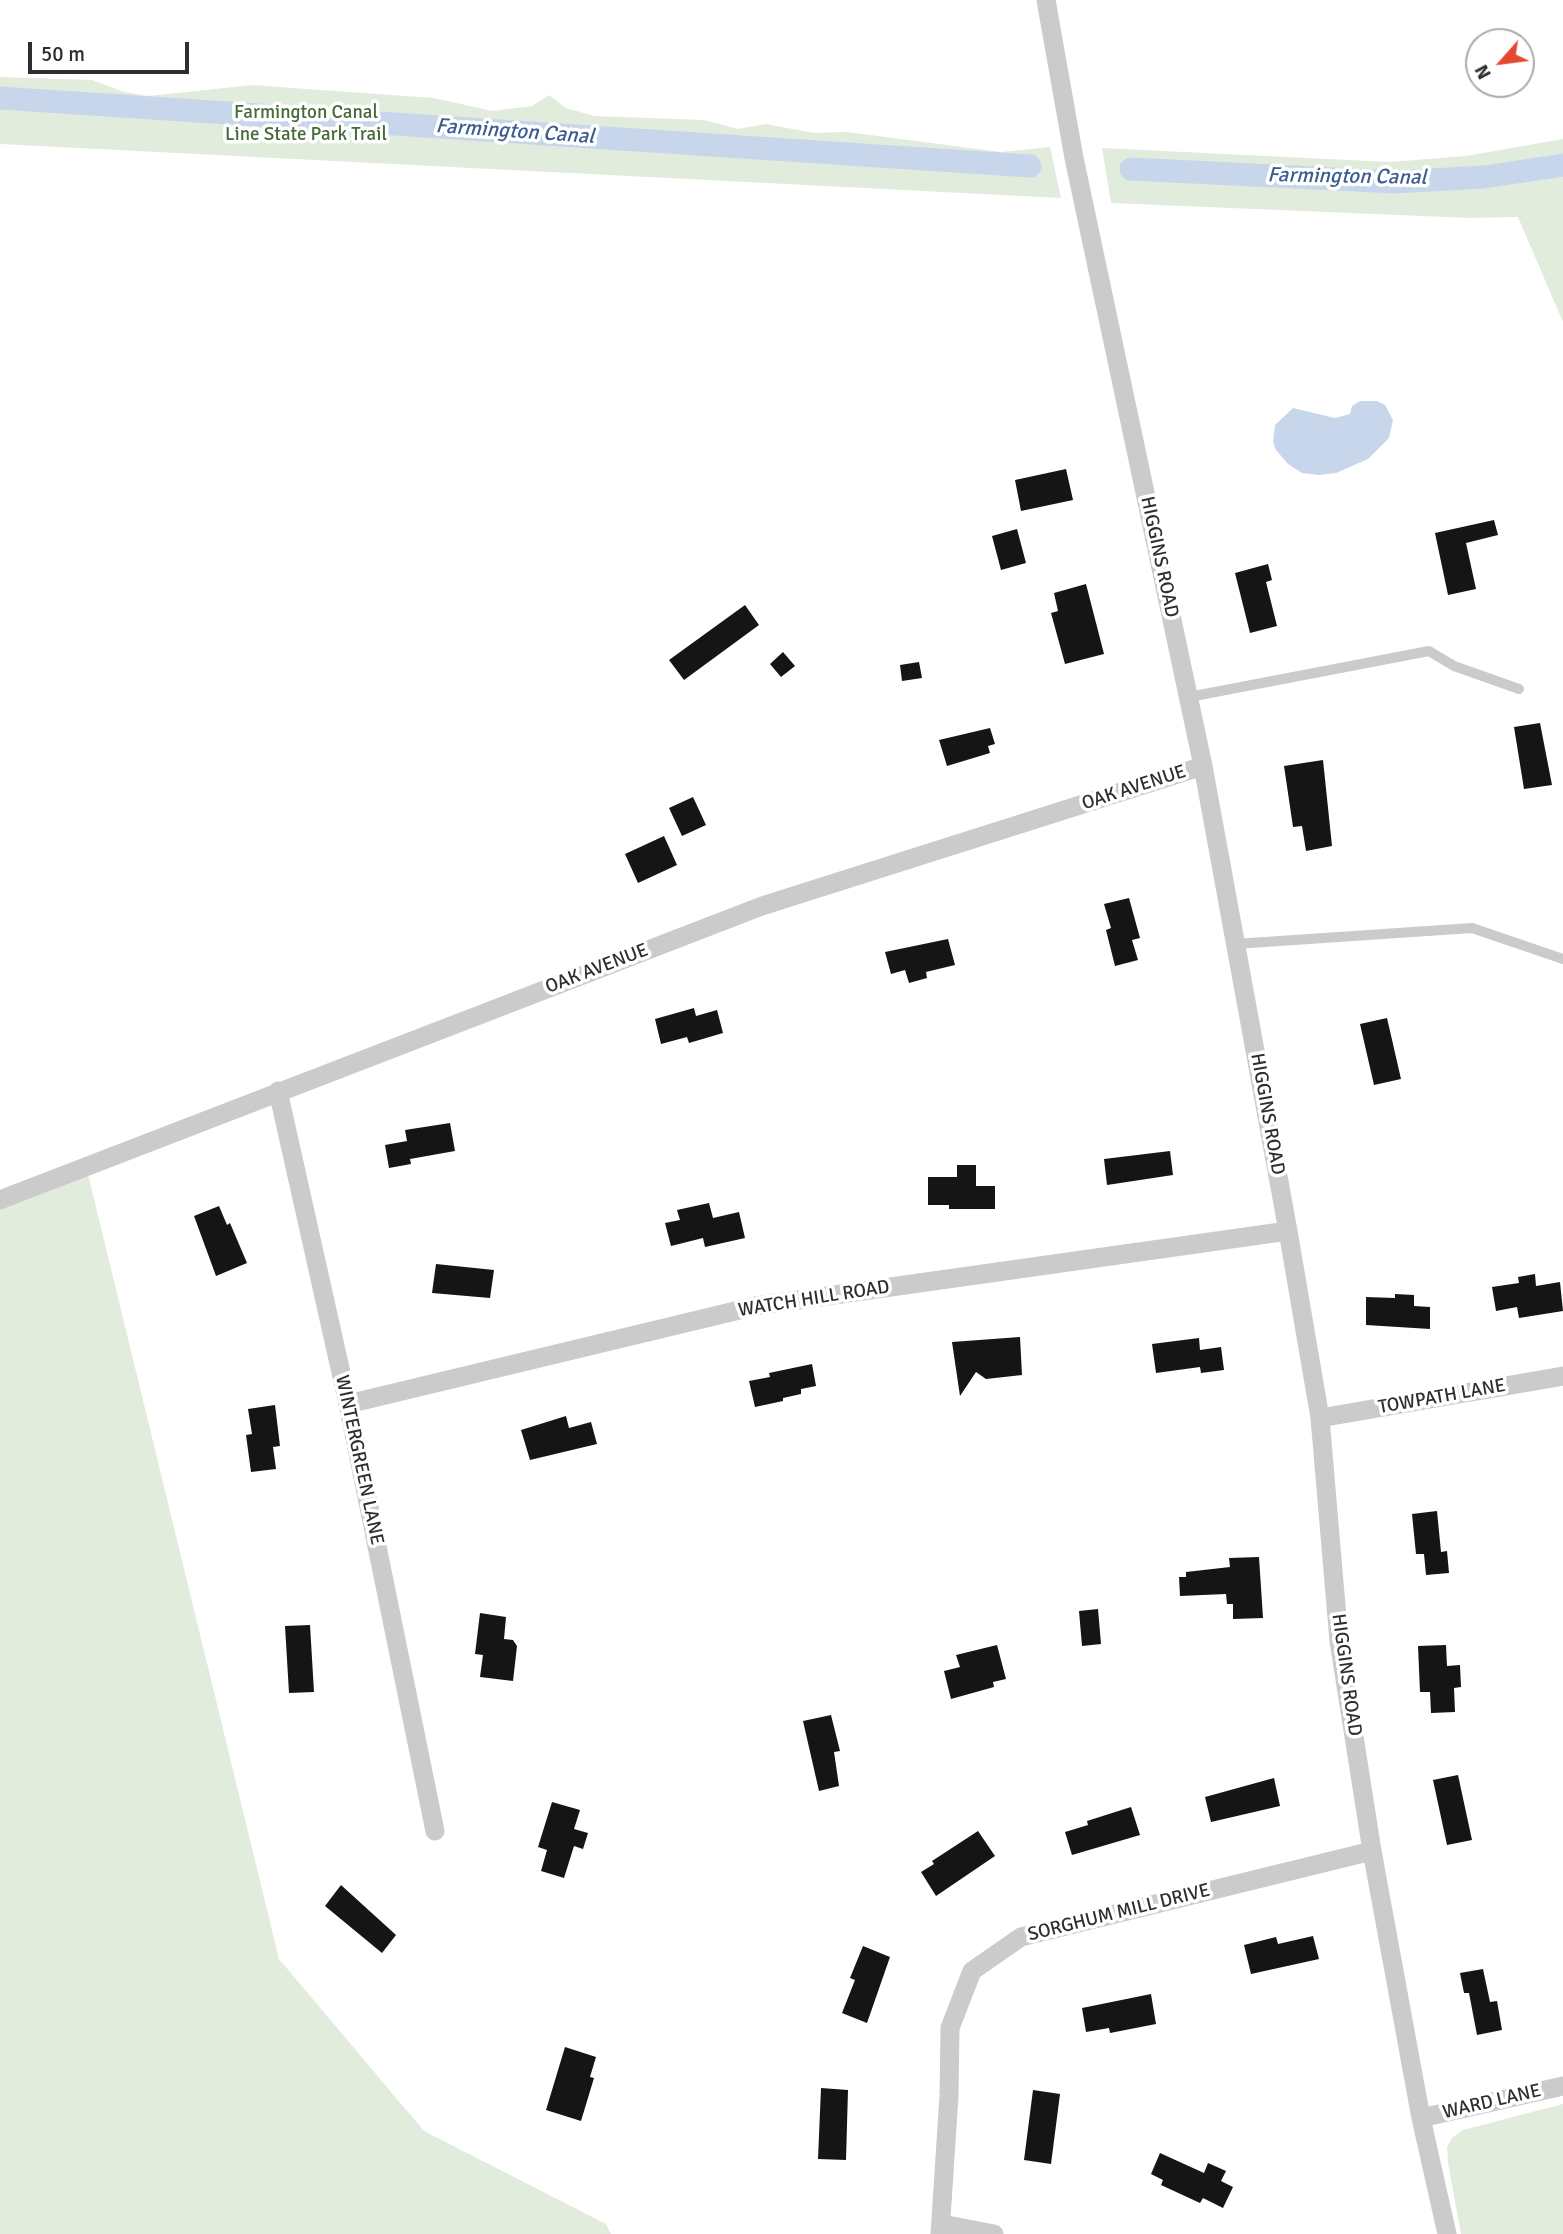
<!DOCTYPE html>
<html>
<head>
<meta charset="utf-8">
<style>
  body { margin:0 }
  #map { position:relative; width:1563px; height:2234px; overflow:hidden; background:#fff; font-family:Signika,sans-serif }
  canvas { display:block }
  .north { position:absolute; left:1465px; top:28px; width:70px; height:70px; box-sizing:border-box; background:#fff; border:2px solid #ababab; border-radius:50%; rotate:242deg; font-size:19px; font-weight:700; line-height:28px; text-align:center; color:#2e2e2e }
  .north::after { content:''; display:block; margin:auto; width:24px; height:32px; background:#e54a30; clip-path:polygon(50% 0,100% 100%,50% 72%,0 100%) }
  .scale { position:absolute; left:28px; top:42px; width:161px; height:32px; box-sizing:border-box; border:4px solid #2e2e2e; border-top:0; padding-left:9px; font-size:21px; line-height:24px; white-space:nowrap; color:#2e2e2e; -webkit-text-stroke:5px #fff; paint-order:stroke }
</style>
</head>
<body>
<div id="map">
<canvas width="1563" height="2234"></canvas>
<div class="north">N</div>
<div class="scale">50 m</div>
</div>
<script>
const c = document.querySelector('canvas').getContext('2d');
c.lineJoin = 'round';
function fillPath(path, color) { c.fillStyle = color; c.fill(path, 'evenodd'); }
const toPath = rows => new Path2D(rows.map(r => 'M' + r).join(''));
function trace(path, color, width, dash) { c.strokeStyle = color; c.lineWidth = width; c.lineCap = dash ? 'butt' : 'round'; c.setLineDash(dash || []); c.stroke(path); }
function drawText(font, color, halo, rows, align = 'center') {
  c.font = font + ' Signika,sans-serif'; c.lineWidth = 7; c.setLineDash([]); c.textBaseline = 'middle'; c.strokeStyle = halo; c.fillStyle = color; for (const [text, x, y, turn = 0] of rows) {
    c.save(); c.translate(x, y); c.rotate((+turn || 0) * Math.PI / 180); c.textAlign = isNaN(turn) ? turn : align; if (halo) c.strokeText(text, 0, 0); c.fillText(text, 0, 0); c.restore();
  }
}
fillPath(toPath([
  [0,77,92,80,124,92,148,96,253,85,306,89,434,98,492,111,532,106,549,95,566,108,594,116,704,120,738,129,766,124,814,133,847,132,1001,152,1050,147,1061,198,0,144],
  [1563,139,1563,322,1518,217,1470,218,1111,203,1102,148,1390,162,1466,156],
  [86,1166,279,1959,424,2131,606,2224,611,2234,0,2234,0,1200],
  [1563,2104,1563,2234,1461,2234,1448,2163,1447,2147,1452,2138,1463,2130]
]), '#e1ecdc');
fillPath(toPath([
  [1360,401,1377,401,1385,405,1393,420,1389,438,1368,459,1336,473,1319,475,1302,473,1288,464,1276,450,1273,442,1275,425,1293,408,1335,418,1350,414,1352,406]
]), '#c8d6ec');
trace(toPath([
  [0,98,1030,166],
  [1131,169,1396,182,1484,177,1563,165]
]), '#c8d6ec', 23);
fillPath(toPath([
  [1066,469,1073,500,1021,511,1015,480],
  [1494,520,1498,535,1466,543,1476,589,1448,595,1435,533],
  [1017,529,1026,563,1001,570,992,536],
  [1268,564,1272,580,1266,582,1277,626,1250,633,1235,573],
  [1086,584,1104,654,1065,664,1051,613,1058,611,1054,593],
  [745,605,759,625,684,680,669,660],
  [783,652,795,666,781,677,770,664],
  [919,662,922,678,902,681,900,665],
  [1540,723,1552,785,1524,789,1514,727],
  [990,728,995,744,988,746,990,753,947,766,939,740],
  [1323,760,1332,846,1306,851,1302,826,1293,827,1284,766],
  [693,797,706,825,682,836,669,808],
  [664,836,677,865,638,883,625,854],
  [1129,898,1140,938,1132,940,1138,960,1115,966,1106,930,1111,928,1104,904],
  [948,939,955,965,926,972,927,978,909,983,905,970,891,974,885,952],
  [694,1008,696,1016,717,1010,723,1033,689,1043,687,1037,661,1044,655,1019],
  [1387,1018,1401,1079,1374,1085,1360,1024],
  [450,1123,455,1151,410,1159,411,1164,389,1168,385,1145,407,1141,405,1130],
  [1170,1151,1173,1175,1107,1185,1104,1159],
  [957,1165,976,1165,976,1186,995,1186,995,1209,949,1209,949,1205,928,1205,928,1177,957,1177],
  [709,1203,713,1218,739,1212,745,1238,705,1247,703,1238,671,1246,665,1223,680,1220,677,1210],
  [219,1206,227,1225,230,1223,247,1263,216,1276,194,1216],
  [436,1264,494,1270,490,1298,432,1293],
  [1535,1274,1536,1286,1560,1282,1563,1311,1519,1318,1517,1307,1496,1311,1492,1287,1519,1283,1518,1277],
  [1395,1294,1414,1295,1414,1306,1430,1307,1430,1329,1366,1325,1366,1297,1395,1298],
  [1020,1337,1022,1375,986,1379,976,1372,960,1396,952,1342],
  [1199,1338,1200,1350,1221,1347,1224,1370,1201,1373,1200,1367,1156,1373,1152,1344],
  [812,1364,816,1386,801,1389,801,1394,783,1398,783,1401,755,1407,749,1381,770,1377,769,1373],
  [275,1405,280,1446,273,1447,276,1469,251,1472,246,1435,252,1434,248,1409],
  [566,1416,569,1428,591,1422,597,1444,530,1460,521,1430],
  [1437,1511,1441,1552,1447,1551,1449,1573,1426,1575,1424,1554,1416,1554,1412,1514],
  [1259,1557,1263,1618,1233,1619,1233,1604,1227,1604,1226,1594,1180,1596,1179,1577,1186,1577,1186,1572,1230,1567,1229,1558],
  [1098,1609,1101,1644,1082,1646,1079,1611],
  [480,1613,506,1617,504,1639,513,1640,517,1646,513,1681,480,1677,483,1655,475,1654],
  [310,1625,314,1692,289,1693,285,1626],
  [997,1645,1006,1679,993,1682,994,1687,951,1699,944,1671,960,1667,956,1655],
  [1446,1645,1447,1666,1460,1665,1461,1687,1454,1688,1455,1712,1431,1713,1430,1692,1420,1692,1418,1646],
  [831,1715,840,1751,834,1752,839,1786,819,1791,803,1721],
  [1458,1775,1472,1840,1447,1845,1433,1780],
  [1274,1778,1280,1806,1211,1822,1205,1797],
  [552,1802,580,1810,574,1829,588,1833,583,1849,574,1846,564,1878,541,1871,547,1850,538,1847],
  [1131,1807,1140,1835,1072,1855,1065,1832,1088,1825,1087,1821],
  [978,1831,995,1856,936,1896,921,1872,934,1864,932,1861],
  [341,1885,396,1935,382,1953,325,1906],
  [1313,1936,1319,1959,1251,1974,1244,1945,1276,1937,1278,1944],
  [863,1946,890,1957,867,2023,842,2013,855,1980,850,1978],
  [1483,1969,1490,2002,1497,2001,1502,2030,1477,2035,1469,1993,1464,1993,1460,1973],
  [1151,1994,1156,2024,1110,2033,1109,2028,1086,2032,1082,2008],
  [565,2047,596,2057,590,2077,594,2078,581,2121,546,2110],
  [821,2088,848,2090,846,2160,818,2159],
  [1033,2090,1060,2094,1051,2164,1024,2160],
  [1160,2153,1204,2173,1208,2163,1226,2171,1221,2181,1233,2187,1223,2208,1203,2198,1200,2203,1161,2185,1163,2180,1151,2174]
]), '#151515');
trace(toPath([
  [1189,697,1429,651,1454,666,1519,689],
  [1235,944,1472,928,1563,959]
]), '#cbcbcb', 10);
trace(toPath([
  [1046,0,1074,158,1203,766,1288,1231,1320,1418,1339,1641,1372,1851,1421,2118,1447,2234],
  [278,1091,348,1404,435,1831],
  [0,1200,762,906,1203,766],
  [348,1404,756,1306,1288,1231],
  [1320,1418,1563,1376],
  [1421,2118,1563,2086],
  [942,2224,994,2234],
  [940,2234,949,2096,950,2028,972,1971,1021,1937,1372,1851]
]), '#cbcbcb', 19);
drawText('19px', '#476a3b', '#fff', [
  ["Farmington Canal",306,113],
  ["Line State Park Trail",306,135]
]);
drawText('19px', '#2e2e2e', '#fff', [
  ["HIGGINS ROAD",1159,557,78],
  ["OAK AVENUE",1134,788,-18],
  ["OAK AVENUE",597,969,-21],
  ["HIGGINS ROAD",1267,1114,80],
  ["WATCH HILL ROAD",814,1299,-9],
  ["TOWPATH LANE",1442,1397,-10],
  ["WINTERGREEN LANE",359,1460,78],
  ["HIGGINS ROAD",1346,1675,82],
  ["SORGHUM MILL DRIVE",1119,1913,-14],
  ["WARD LANE",1492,2102,-13]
]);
drawText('italic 21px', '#3c5d90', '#fff', [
  ["Farmington Canal",515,132,4],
  ["Farmington Canal",1347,177,1]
]);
</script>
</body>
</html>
